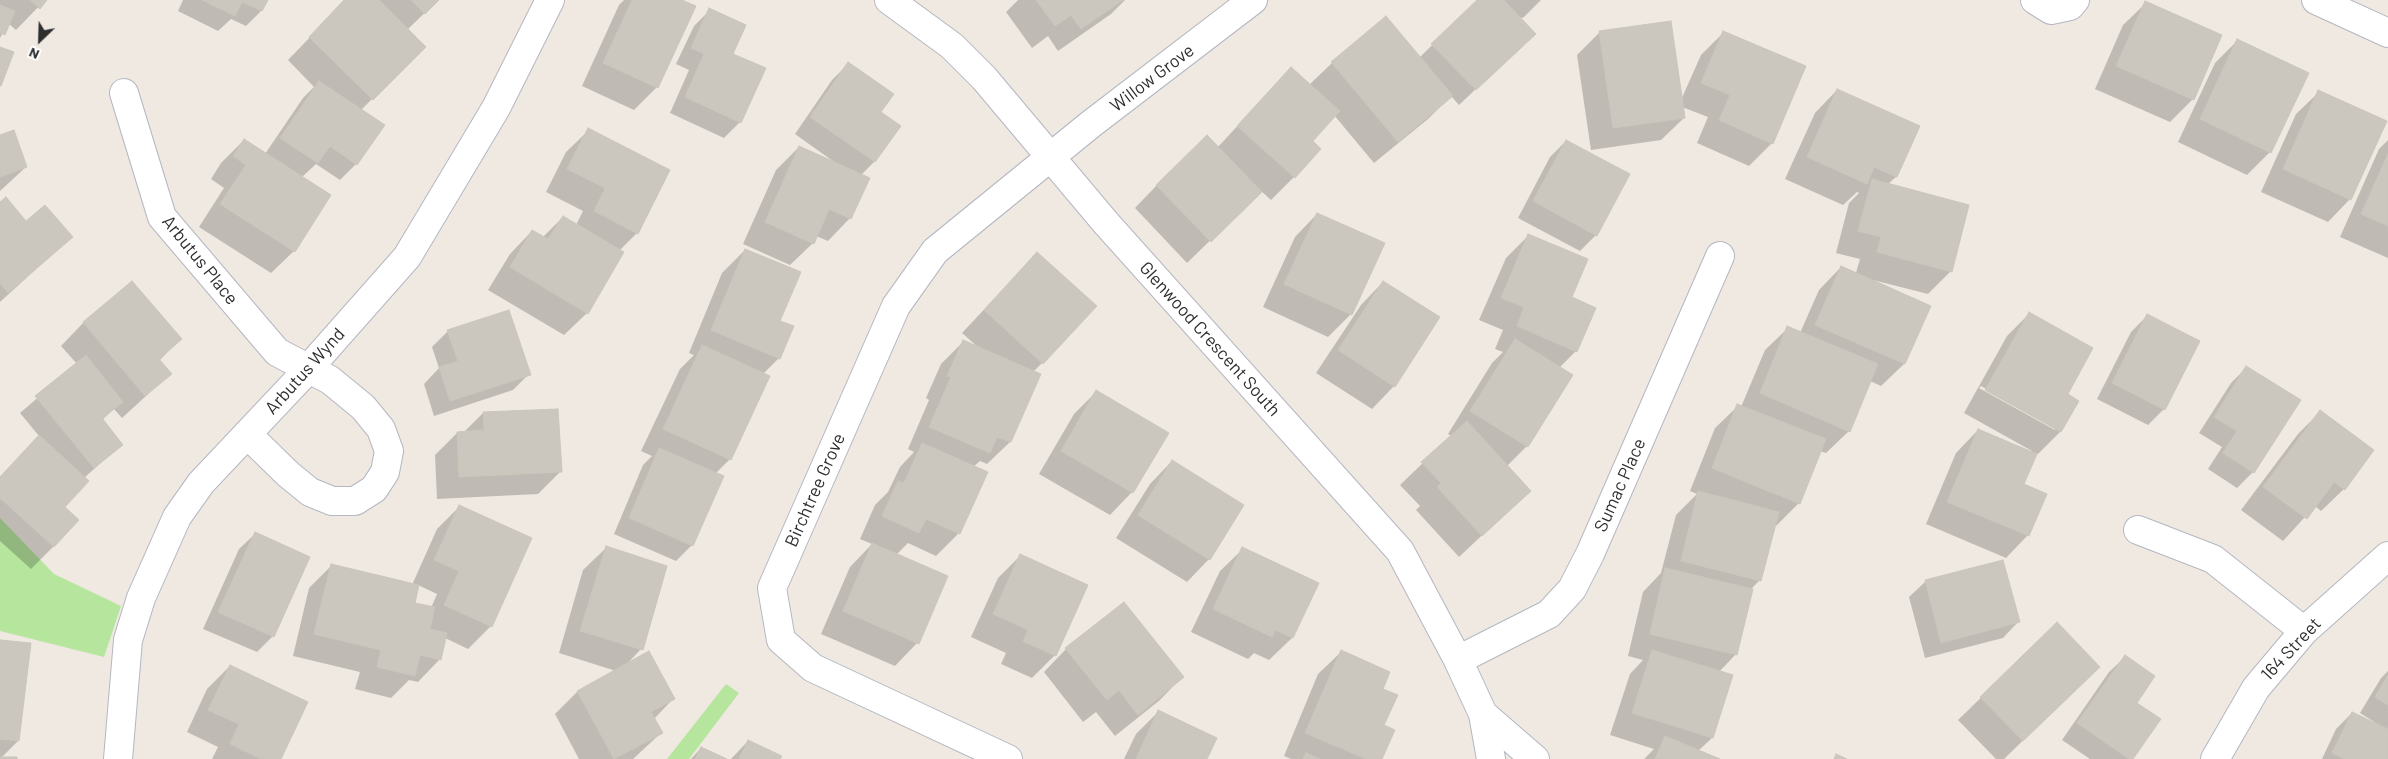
<!DOCTYPE html>
<html>
<head>
<meta charset="utf-8">
<style>
  body { margin:0 }
  #map { position:relative; width:2388px; height:759px; overflow:hidden; background:#efe9e1; font-family:Barlow,sans-serif }
  canvas { display:block }
  .north { position:absolute; left:15px; top:15px; width:50px; height:50px; -webkit-text-stroke:4px #fff; paint-order:stroke; rotate:204deg; font-size:14px; font-weight:700; line-height:20px; text-align:center; color:#2e2e2e }
  .north::after { content:''; display:block; margin:auto; width:18px; height:22px; background:#2e2e2e; clip-path:polygon(50% 0,100% 100%,50% 72%,0 100%) }
</style>
</head>
<body>
<div id="map">
<canvas width="2388" height="759"></canvas>
<div class="north">N</div>
</div>
<script>
const c = document.querySelector('canvas').getContext('2d');
c.lineJoin = 'round';
function fillPath(path, color) { c.fillStyle = color; c.fill(path, 'evenodd'); }
const toPath = rows => new Path2D(rows.map(r => 'M' + r).join(''));
function trace(path, color, width, dash) { c.strokeStyle = color; c.lineWidth = width; c.lineCap = dash ? 'butt' : 'round'; c.setLineDash(dash || []); c.stroke(path); }
function drawText(font, color, halo, rows, align = 'center') {
  c.font = font + ' Barlow,sans-serif'; c.lineWidth = 4; c.setLineDash([]); c.textBaseline = 'middle'; c.strokeStyle = halo; c.fillStyle = color; for (const [text, x, y, turn = 0] of rows) {
    c.save(); c.translate(x, y); c.rotate((+turn || 0) * Math.PI / 180); c.textAlign = isNaN(turn) ? turn : align; if (halo) c.strokeText(text, 0, 0); c.fillText(text, 0, 0); c.restore();
  }
}
fillPath(toPath([
  [0,518,54,574,121,606,104,657,0,631],
  [726,684,739,693,689,759,667,759]
]), '#b6e59e');
fillPath(toPath([
  [0,0,50,0,45,0,16,30,8,23,0,38],
  [183,0,267,0,261,11,246,26,231,19,218,31,178,11],
  [346,0,438,0,407,30,424,47,361,110,356,164,340,180,316,164,302,177,294,251,271,273,199,227,224,188,211,179,221,163,244,140,265,154,303,98,314,87,288,60],
  [624,0,679,0,694,7,657,87,634,110,582,86,619,5],
  [1018,0,1125,0,1111,14,1058,51,1048,36,1032,48,1006,12],
  [1478,0,1541,0,1523,18,1517,16,1518,49,1459,105,1451,96,1428,119,1374,163,1334,115,1311,141,1320,149,1294,177,1271,200,1261,191,1187,263,1135,208,1157,185,1217,148,1291,68,1309,85,1332,63,1419,58],
  [2146,3,2193,99,2170,122,2095,89,2123,25],
  [710,10,732,54,740,122,724,138,670,113,689,70,676,64,694,26],
  [1600,32,1681,100,1701,55,1724,32,1772,143,1749,166,1697,143,1708,117,1682,107,1684,118,1661,140,1591,150,1577,55],
  [2237,41,2270,152,2247,175,2178,142,2215,63],
  [848,64,880,112,874,162,861,175,850,218,828,241,816,236,813,243,790,265,743,244,776,170,799,147,837,164,795,134,832,80],
  [1837,90,1918,127,1896,177,1888,184,1951,271,1928,294,1873,280,1929,306,1904,364,1881,386,1870,381,1849,431,1826,453,1820,451,1799,503,1776,526,1774,525,1760,580,1752,588,1736,654,1719,672,1731,676,1712,738,1698,751,1717,759,1644,759,1654,749,1610,735,1630,674,1643,660,1628,656,1643,592,1661,573,1676,515,1697,494,1690,491,1715,428,1738,406,1741,407,1765,350,1788,328,1800,333,1819,290,1841,267,1856,273,1860,259,1836,253,1849,203,1859,193,1857,192,1843,205,1785,179,1815,113],
  [2319,92,2350,199,2328,222,2261,192,2296,114],
  [589,130,637,233,619,251,587,313,564,335,488,290,510,254,532,231,543,237,563,217,576,225,583,211,546,192,566,152],
  [0,136,26,167,0,191],
  [2388,140,2388,258,2340,237,2379,149],
  [1566,141,1596,235,1580,251,1518,218,1550,157],
  [0,204,26,223,71,237,0,302],
  [1317,214,1351,314,1328,337,1263,307,1295,237],
  [1529,235,1570,298,1576,351,1559,368,1571,375,1527,446,1507,466,1529,491,1459,557,1416,510,1420,506,1400,485,1451,436,1448,434,1492,363,1503,352,1495,349,1503,330,1479,320,1506,258],
  [745,250,779,321,779,358,763,374,730,459,715,474,692,545,676,561,614,534,643,465,652,456,641,451,680,369,694,355,689,353,722,273],
  [1037,253,1042,363,1033,372,1010,442,987,464,980,461,973,467,986,473,958,534,936,556,908,543,896,555,917,643,895,666,821,634,850,567,872,544,860,539,875,505,888,492,900,467,914,452,908,449,929,400,926,398,941,364,963,342,979,348,962,333],
  [132,282,180,339,159,361,170,374,122,418,114,409,102,420,122,444,84,478,63,508,54,546,31,569,0,541,0,477,39,436,20,413,77,364,61,346,83,323],
  [1383,282,1394,386,1372,409,1316,373,1361,305],
  [2029,314,2066,395,2060,432,2038,454,2036,453,2022,484,2028,535,2006,558,1926,524,1956,453,1978,430,2031,453,2032,451,1964,413,2007,336],
  [1981,386,2055,427,2055,430,1979,388],
  [2147,316,2164,409,2148,425,2097,399,2131,332],
  [448,331,529,374,513,390,434,416,424,384,439,368,432,347],
  [2247,367,2253,472,2237,488,2208,469,2222,447,2199,433,2231,383],
  [1096,392,1132,492,1110,515,1039,474,1074,414],
  [2320,412,2344,489,2321,511,2315,506,2283,541,2241,510,2298,434],
  [483,413,561,471,538,494,437,499,435,455,457,433,464,432],
  [1172,461,1209,559,1187,582,1116,538,1150,484],
  [459,507,491,626,468,649,445,638,440,659,418,682,409,680,391,698,355,689,360,672,293,656,309,588,331,566,412,585,437,529],
  [418,585,437,594,431,608,413,604],
  [255,534,273,636,257,652,203,629,239,549],
  [606,548,641,649,627,664,673,699,654,719,661,733,633,759,579,759,555,714,577,692,616,671,559,653,583,570],
  [1243,549,1317,584,1292,638,1269,660,1254,653,1248,659,1191,632,1220,571],
  [1021,555,1055,655,1032,678,1001,664,1006,653,971,637,998,578],
  [1925,582,2018,622,2003,638,1925,658,1909,597],
  [2057,624,2076,689,2004,759,1996,759,1958,720],
  [0,641,18,741,1,758,16,759,0,759],
  [1066,649,1182,677,1160,700,1115,736,1096,712,1083,722,1044,672],
  [1341,652,1382,689,1381,759,1291,759,1284,756,1318,674],
  [2125,657,2135,703,2132,759,2090,759,2062,740,2109,672],
  [230,666,280,759,212,759,218,747,187,732,207,689],
  [2388,671,2388,759,2322,759,2336,729,2352,713,2375,724,2376,723,2360,713,2381,678],
  [1158,712,1206,759,1124,759,1136,734],
  [748,741,779,759,731,759],
  [701,748,724,759,691,759]
]), '#0003');
const building = toPath([
  [30,0,47,0,40,9,30,0],
  [202,0,268,0,262,11,242,2,235,16,202,0],
  [344,0,379,0,426,47,373,100,309,37,344,0],
  [411,0,439,0,425,14,411,0],
  [632,0,682,0,696,6,658,88,603,63,632,0],
  [1036,0,1123,0,1081,29,1071,15,1055,26,1036,0],
  [1477,0,1504,0,1536,34,1476,90,1431,44,1477,0],
  [2145,1,2222,35,2194,100,2116,66,2145,1],
  [0,5,15,11,5,35,0,33,0,5],
  [709,8,746,25,733,54,766,68,741,123,685,97,704,54,691,48,709,8],
  [1386,16,1453,96,1398,142,1331,62,1386,16],
  [1671,21,1685,118,1613,128,1599,31,1671,21],
  [1723,31,1806,66,1773,144,1719,120,1730,95,1701,83,1723,31],
  [2237,39,2309,73,2271,153,2200,119,2237,39],
  [0,47,14,52,1,86,0,86,0,47],
  [848,62,894,94,881,112,901,126,875,162,810,117,848,62],
  [1291,67,1340,111,1313,141,1321,149,1295,178,1237,126,1291,67],
  [319,81,385,125,357,165,330,146,318,163,280,138,319,81],
  [1837,89,1920,126,1897,177,1874,167,1867,184,1807,157,1837,89],
  [2318,90,2387,121,2351,200,2283,169,2318,90],
  [588,128,670,170,638,234,594,211,605,188,567,169,588,128],
  [14,130,27,167,0,177,0,135,14,130],
  [1207,135,1262,192,1211,242,1156,185,1207,135],
  [244,139,331,195,295,252,220,204,246,165,233,156,244,139],
  [1566,140,1630,174,1597,236,1533,201,1566,140],
  [799,146,870,178,851,219,829,209,814,244,765,222,799,146],
  [2388,154,2388,226,2361,214,2388,154],
  [1872,179,1969,205,1952,272,1877,252,1881,237,1858,231,1872,179],
  [6,197,26,221,45,205,73,237,8,293,0,283,0,202,6,197],
  [1317,213,1385,243,1352,315,1284,284,1317,213],
  [563,216,624,252,588,314,510,267,532,230,548,239,563,216],
  [1528,234,1588,259,1572,297,1596,308,1577,352,1517,326,1524,307,1501,298,1528,234],
  [745,249,801,272,780,321,794,326,780,359,711,330,745,249],
  [1037,252,1097,306,1043,364,984,310,1037,252],
  [1841,266,1931,306,1905,364,1815,325,1841,266],
  [132,281,182,339,159,359,172,374,145,396,83,322,132,281],
  [1383,281,1440,317,1395,387,1338,350,1383,281],
  [509,310,531,375,450,401,439,367,458,361,447,330,509,310],
  [2029,312,2093,348,2068,394,2079,401,2061,432,1985,390,2029,312],
  [2147,314,2200,341,2165,410,2112,383,2147,314],
  [1787,326,1878,364,1850,432,1760,393,1787,326],
  [1515,339,1573,375,1528,447,1470,411,1515,339],
  [963,340,1041,374,1011,442,997,437,990,453,929,427,951,377,947,376,963,340],
  [702,345,770,376,731,460,663,429,702,345],
  [86,355,123,402,102,418,123,445,94,468,35,396,86,355],
  [2246,366,2301,400,2254,473,2223,453,2237,431,2214,417,2246,366],
  [1096,390,1169,433,1133,493,1061,451,1096,390],
  [1737,404,1826,439,1800,504,1712,468,1737,404],
  [558,409,562,472,459,477,457,432,484,430,483,412,558,409],
  [2320,410,2374,450,2345,490,2334,482,2307,519,2263,487,2320,410],
  [1467,421,1531,491,1482,536,1437,487,1441,483,1421,462,1467,421],
  [1978,429,2037,454,2024,484,2047,494,2029,536,1947,502,1978,429],
  [39,435,89,481,65,507,79,520,54,547,0,498,0,477,39,435],
  [922,443,988,472,960,534,926,519,919,533,882,516,898,481,904,483,922,443],
  [659,448,724,476,693,546,629,518,659,448],
  [1172,460,1244,505,1210,560,1138,515,1172,460],
  [1698,491,1779,512,1761,581,1681,561,1698,491],
  [459,505,532,538,492,627,444,605,459,571,434,560,459,505],
  [255,532,310,557,274,637,218,612,255,532],
  [872,543,948,576,919,644,843,611,872,543],
  [606,546,667,566,643,650,580,631,606,546],
  [1242,547,1319,583,1293,638,1275,630,1272,637,1213,609,1242,547],
  [1020,554,1088,585,1056,656,1023,641,1028,630,993,614,1020,554],
  [2003,560,2020,622,1941,643,1925,580,2003,560],
  [331,564,419,585,415,603,435,607,430,629,447,633,441,660,420,655,415,676,377,667,381,650,314,634,331,564],
  [1665,568,1753,589,1737,655,1650,634,1665,568],
  [1124,602,1184,677,1138,715,1119,690,1107,700,1065,648,1124,602],
  [2057,622,2100,667,2023,741,1980,697,2057,622],
  [0,640,31,643,19,741,0,739,0,640],
  [1341,650,1390,672,1383,689,1398,695,1384,725,1395,730,1382,759,1366,759,1305,733,1341,650],
  [1652,650,1733,675,1713,738,1632,713,1652,650],
  [649,651,675,699,651,712,663,733,614,759,577,691,649,651],
  [2125,655,2155,676,2137,703,2161,719,2133,759,2129,759,2077,723,2125,655],
  [230,665,308,702,281,759,261,759,230,744,239,724,208,710,230,665],
  [2388,675,2388,705,2375,697,2388,675],
  [1158,710,1217,738,1207,759,1136,759,1158,710],
  [2352,712,2388,729,2388,759,2345,759,2332,753,2352,712],
  [1665,736,1720,759,1655,759,1665,736],
  [748,740,782,756,780,759,739,759,748,740],
  [701,747,727,759,695,759,701,747],
  [1306,753,1320,759,1303,759,1306,753],
  [1836,754,1847,759,1834,759,1836,754],
  [0,757,17,757,17,759,0,759,0,757]
]);
fillPath(building, '#cbc7bf');
trace(building, '#cbc5ba', 1);
const minor = toPath([
  [889,0,952,46,984,78,1106,223,1400,551,1458,660,1483,714,1491,759],
  [2035,0,2051,10,2070,6,2075,0],
  [2316,0,2388,33],
  [124,93,162,217,277,352,330,380,363,407,381,429,389,451,385,472,374,489,355,501,332,501,310,492,288,474,247,434],
  [2138,530,2213,559,2304,631],
  [1458,660,1549,614,1572,589,1590,554,1720,256],
  [1483,714,1535,759],
  [118,759,128,640,141,598,177,517,201,483,300,378,407,257,496,108,550,0],
  [1008,759,813,668,781,640,772,588,896,306,935,251,1091,124,1253,0],
  [2215,759,2256,688,2304,631,2388,556]
]);
trace(minor, '#b4b7c1', 30);
trace(minor, '#fff', 28);
drawText('18px', '#2e2e2e', '#fff', [
  ["Willow Grove",1152,78,-37],
  ["Arbutus Place",200,260,51],
  ["Glenwood Crescent South",1210,339,48],
  ["Arbutus Wynd",305,371,-48],
  ["Sumac Place",1620,485,-66],
  ["Birchtree Grove",815,490,-66],
  ["164 Street",2291,649,-47]
]);
</script>
</body>
</html>
